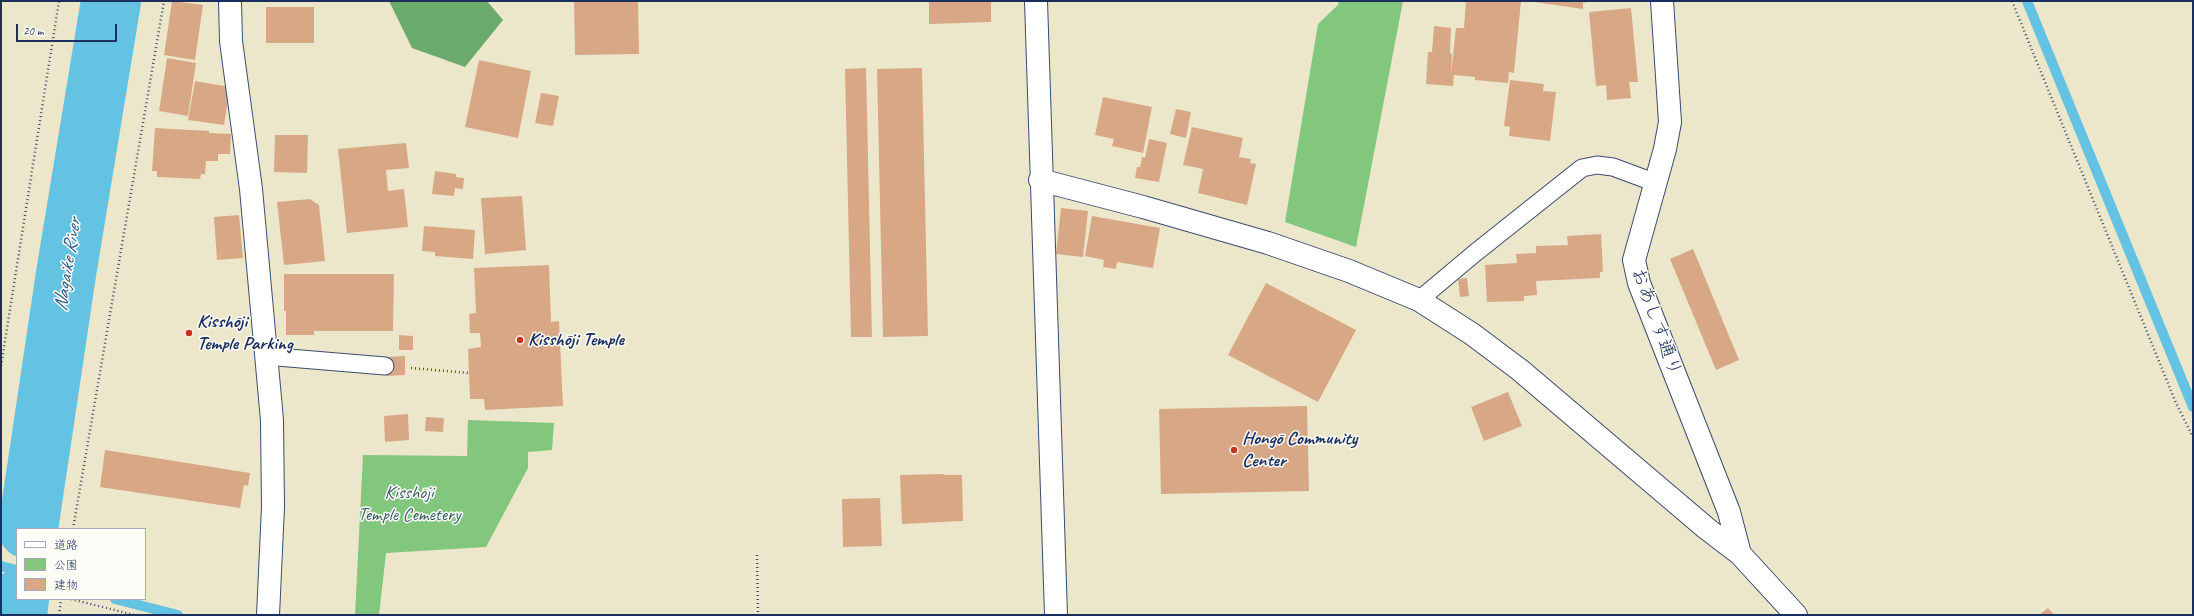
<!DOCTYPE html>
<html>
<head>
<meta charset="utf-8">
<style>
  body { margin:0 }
  #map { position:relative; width:2194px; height:616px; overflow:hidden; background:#ece7ca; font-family:Caveat,"Klee One",sans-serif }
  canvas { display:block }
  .frame { position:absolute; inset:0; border:2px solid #1b2f5e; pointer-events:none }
  .legend { position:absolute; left:16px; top:528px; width:130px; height:72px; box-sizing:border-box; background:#fdfcf7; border:1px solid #a3aaba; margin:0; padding:5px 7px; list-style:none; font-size:12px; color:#1b2f5e }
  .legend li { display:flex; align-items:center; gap:8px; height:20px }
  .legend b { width:20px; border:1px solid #a3aaba }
  .scale { position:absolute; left:16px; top:24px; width:101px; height:18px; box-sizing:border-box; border:2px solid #1b2f5e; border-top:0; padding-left:5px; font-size:12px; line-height:14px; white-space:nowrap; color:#1b2f5e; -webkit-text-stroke:3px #fdfcf7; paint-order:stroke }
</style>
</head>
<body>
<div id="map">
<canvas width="2194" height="616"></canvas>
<div class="frame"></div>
<ul class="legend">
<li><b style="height:5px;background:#fff"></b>道路</li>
<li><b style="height:11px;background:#83c67e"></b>公園</li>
<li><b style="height:11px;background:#d8a886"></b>建物</li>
</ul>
<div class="scale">20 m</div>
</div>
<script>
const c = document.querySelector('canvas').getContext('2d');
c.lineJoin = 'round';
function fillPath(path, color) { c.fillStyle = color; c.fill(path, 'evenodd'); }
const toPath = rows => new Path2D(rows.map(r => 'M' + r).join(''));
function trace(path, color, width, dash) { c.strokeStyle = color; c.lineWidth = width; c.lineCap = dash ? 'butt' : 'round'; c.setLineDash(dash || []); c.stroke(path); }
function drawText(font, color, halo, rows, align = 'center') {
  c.font = font + ' Caveat,"Klee One",sans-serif'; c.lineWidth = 3; c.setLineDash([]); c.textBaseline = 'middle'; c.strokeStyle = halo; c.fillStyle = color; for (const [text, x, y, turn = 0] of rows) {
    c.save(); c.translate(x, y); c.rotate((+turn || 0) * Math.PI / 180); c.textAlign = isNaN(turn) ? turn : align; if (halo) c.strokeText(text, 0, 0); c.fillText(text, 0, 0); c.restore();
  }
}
fillPath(toPath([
  [1339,1,1403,1,1356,247,1285,222,1318,24,1338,5],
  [468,420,554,423,552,450,528,452,528,468,486,547,386,553,379,615,355,615,363,455,467,456]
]), '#83c67e');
fillPath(toPath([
  [389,1,487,1,503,20,465,67,412,48]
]), '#6aab6d');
trace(toPath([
  [2027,1,2193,407],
  [1,566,17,570],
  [115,599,178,615]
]), '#64c3e2', 10);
trace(toPath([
  [28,529,66,274,111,1],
  [17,615,19,599]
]), '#64c3e2', 60);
fillPath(toPath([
  [172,1,203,5,195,60,164,55],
  [574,1,638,1,639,54,575,55],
  [929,1,995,1,995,2,991,2,991,22,929,24],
  [1466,1,1521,1,1514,73,1509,72,1508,83,1475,80,1475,77,1454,75,1453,86,1426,84,1428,52,1432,52,1434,26,1451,28,1450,53,1452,54,1451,75,1456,28,1464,28],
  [1528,1,1586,1,1586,3,1583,2,1583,9],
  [266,7,314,7,314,43,266,43],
  [1631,8,1638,82,1629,82,1631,98,1607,100,1606,85,1596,86,1589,12],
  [167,58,196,63,188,116,159,111],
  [479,60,531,71,518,138,465,127],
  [866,68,872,337,851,337,845,69],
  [922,68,928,336,883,337,877,69],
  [1510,80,1544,84,1543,91,1556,92,1550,141,1509,136,1510,127,1504,126],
  [195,81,230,87,224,125,188,120],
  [541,93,559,96,553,126,535,123],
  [1103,97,1152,107,1143,153,1112,146,1114,139,1095,135],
  [1176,109,1191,112,1186,138,1170,134],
  [1192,127,1243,138,1239,157,1251,159,1250,163,1256,164,1247,205,1198,193,1203,169,1183,165],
  [155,128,209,131,209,133,231,134,230,154,218,154,218,161,206,161,205,174,201,174,200,179,157,177,157,171,152,171],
  [275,135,308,135,307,173,274,172],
  [1149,139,1167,143,1159,182,1135,178,1137,167,1140,167,1142,157,1145,158],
  [406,143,409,168,386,170,388,191,404,189,408,227,347,233,338,149],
  [435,171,456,174,456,177,464,178,463,189,455,188,454,196,432,194],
  [522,196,526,250,485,254,481,198],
  [310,199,319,205,325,261,284,265,277,202],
  [1061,208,1088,211,1083,257,1056,254],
  [239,215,243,258,217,260,214,217],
  [1092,216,1160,228,1153,268,1117,262,1116,269,1103,267,1104,260,1085,256],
  [424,226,475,230,473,259,435,256,435,252,422,251],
  [1601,234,1603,272,1600,272,1600,278,1536,281,1537,295,1524,296,1524,301,1487,302,1485,265,1517,263,1516,254,1536,253,1536,246,1568,245,1567,236],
  [1693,249,1739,360,1716,370,1670,259],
  [549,265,551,322,559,321,563,406,485,410,484,399,470,399,468,349,481,347,480,333,470,333,469,314,476,313,474,268],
  [284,274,394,274,393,331,314,331,314,335,286,335,286,311,284,311],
  [1467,278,1469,296,1460,297,1458,279],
  [1266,283,1356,330,1318,402,1228,355],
  [399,335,413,336,413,350,399,350],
  [405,356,405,375,386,376,385,357],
  [1508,392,1522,426,1484,441,1471,407],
  [1307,406,1309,491,1161,494,1159,409],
  [408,414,409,440,385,442,384,416],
  [426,417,444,418,443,432,425,431],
  [105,450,250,473,248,486,244,485,240,508,100,487],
  [944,474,944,475,962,475,963,521,902,524,900,475],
  [880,498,882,546,843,547,842,499],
  [2048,608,2054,615,2039,615]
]), '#d8a886');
const lane = toPath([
  [1419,300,1475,253,1582,168,1597,165,1613,167,1656,183],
  [265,356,385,366]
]);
const street = toPath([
  [230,1,231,41,251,189,272,420,273,507,268,615],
  [1036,1,1056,615],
  [1662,1,1670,122,1665,149,1634,260,1639,283,1729,512,1740,554,1796,615],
  [1040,180,1143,207,1268,243,1349,271,1419,300,1472,334,1520,370,1706,528,1740,554]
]);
trace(lane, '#3a4b6e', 19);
trace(street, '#3a4b6e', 24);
trace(toPath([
  [2012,1,2176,403,2193,437],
  [1,366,59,1],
  [411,368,469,373],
  [73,529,164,1],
  [757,555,758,615],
  [71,599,134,615],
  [59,615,61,599]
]), '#3a4b6e', 2.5, [1, 3]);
trace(lane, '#fff', 17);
trace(street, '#fff', 22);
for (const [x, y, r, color] of [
  [189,333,4,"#c8321e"],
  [520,340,4,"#c8321e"],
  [1234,450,4,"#c8321e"]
]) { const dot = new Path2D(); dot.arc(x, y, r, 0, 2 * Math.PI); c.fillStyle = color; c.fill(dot); trace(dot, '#fdfcf7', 1.5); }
drawText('bold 19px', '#1b2f5e', '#fdfcf7', [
  ["Kisshōji",197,322],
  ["Temple Parking",197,344],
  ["Kisshōji Temple",528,340],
  ["Hongō Community",1242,439],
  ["Center",1242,461]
], 'left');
drawText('19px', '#1b2f5e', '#fdfcf7', [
  ["おあしす通り",1656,322,70]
]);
drawText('19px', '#3a5c68', '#fdfcf7', [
  ["Kisshōji",409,493],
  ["Temple Cemetery",409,515]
]);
drawText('italic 20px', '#315b86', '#fdfcf7', [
  ["Nagaike River",68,265,-81]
]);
</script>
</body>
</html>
